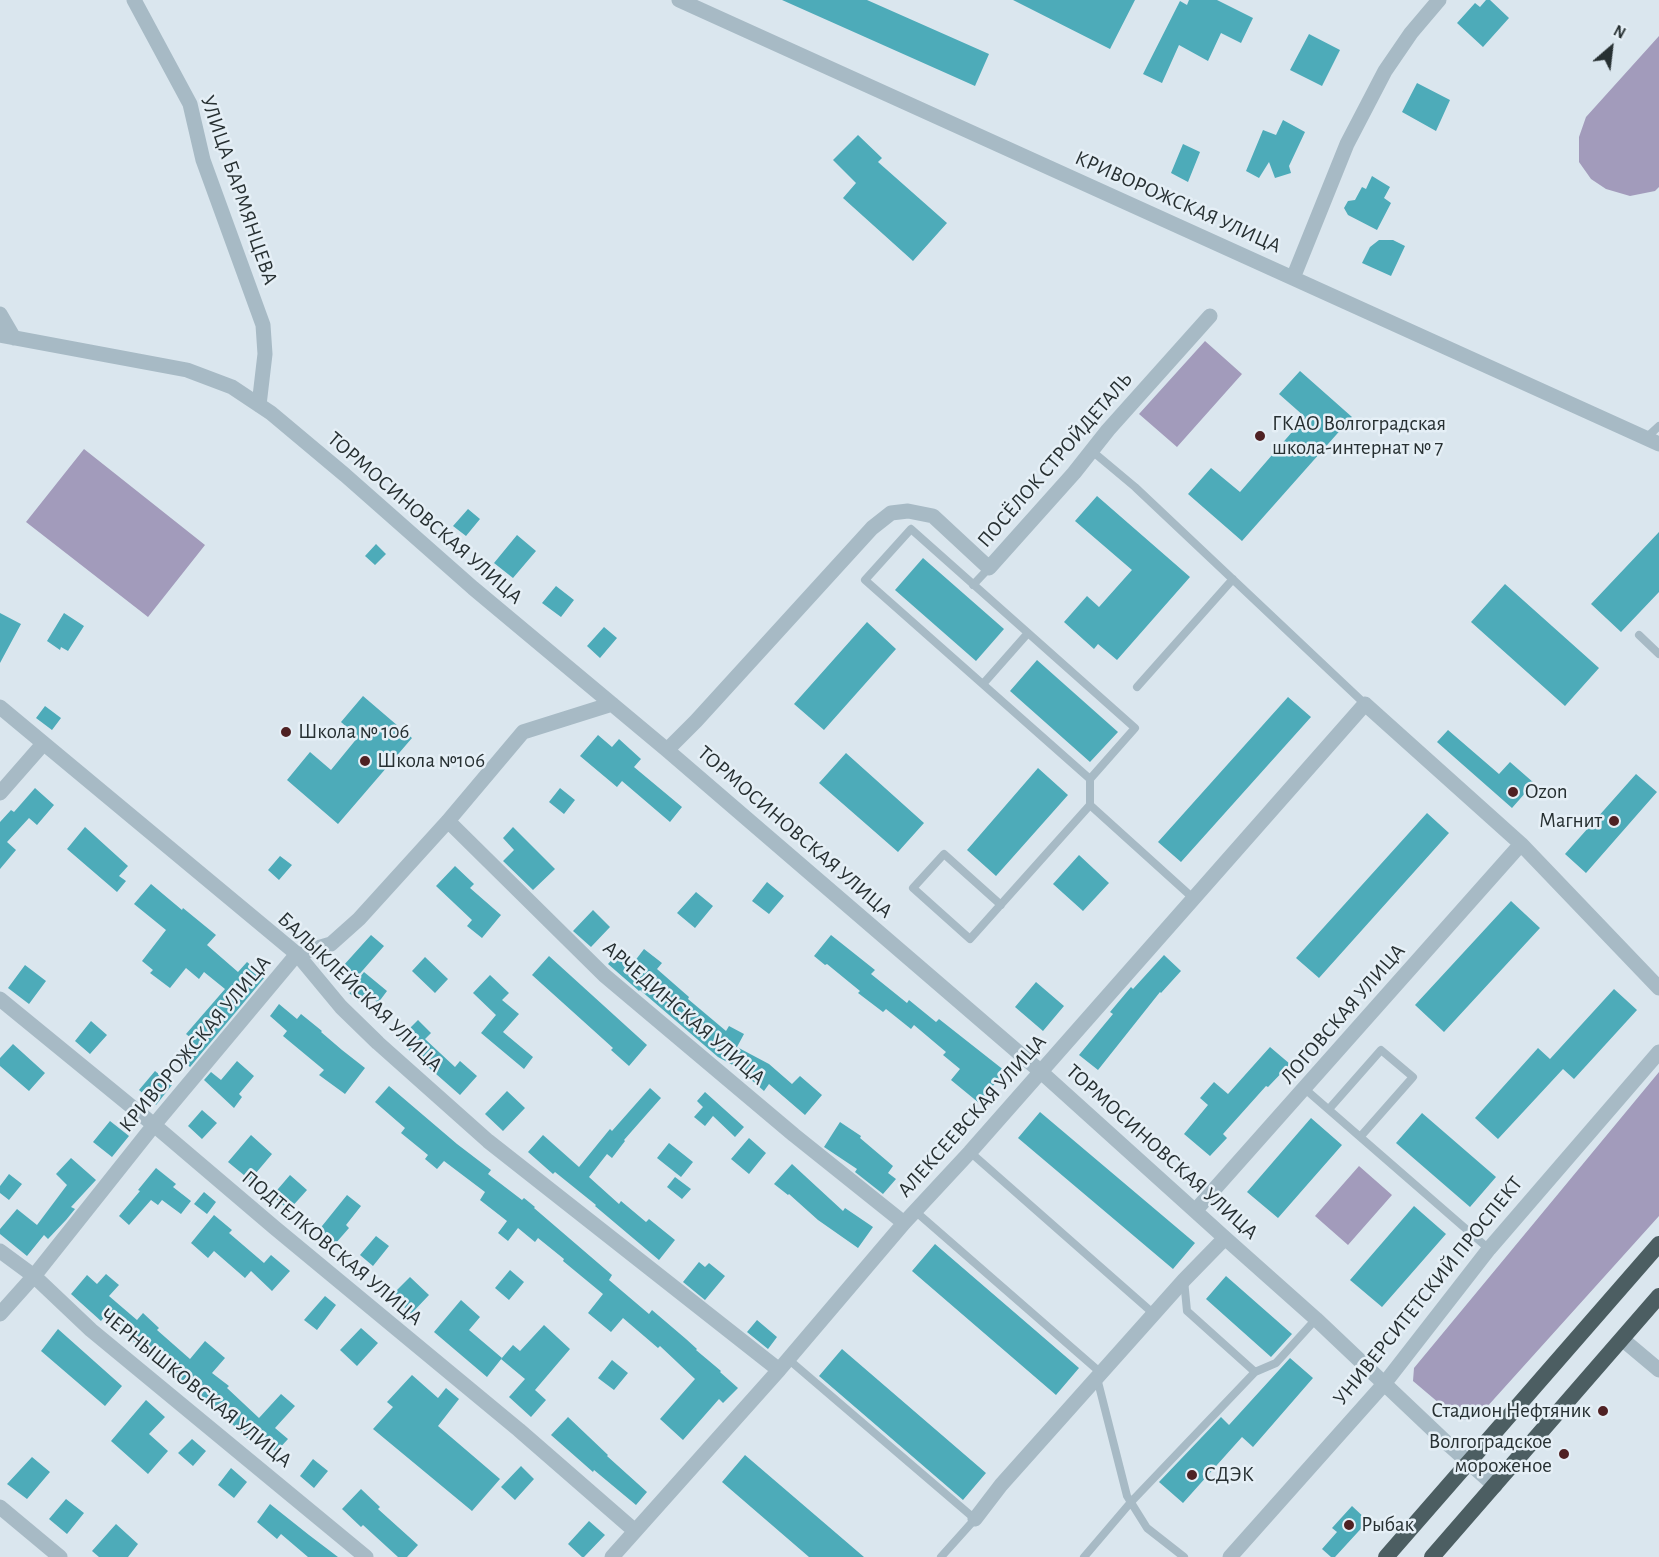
<!DOCTYPE html>
<html>
<head>
<meta charset="utf-8">
<style>
  body { margin:0 }
  #map { position:relative; width:1659px; height:1557px; overflow:hidden; background:#dae6ee; font-family:"Alegreya Sans",sans-serif }
  canvas { display:block }
  .north { position:absolute; left:1581px; top:18px; width:60px; height:60px; -webkit-text-stroke:4px #e5eff6; paint-order:stroke; rotate:28deg; font-size:16px; font-weight:700; line-height:24px; text-align:center; color:#273032 }
  .north::after { content:''; display:block; margin:auto; width:21px; height:27px; background:#273032; clip-path:polygon(50% 0,100% 100%,50% 72%,0 100%) }
</style>
</head>
<body>
<div id="map">
<canvas width="1659" height="1557"></canvas>
<div class="north">N</div>
</div>
<script>
const c = document.querySelector('canvas').getContext('2d');
c.lineJoin = 'round';
function fillPath(path, color) { c.fillStyle = color; c.fill(path, 'evenodd'); }
const toPath = rows => new Path2D(rows.map(r => 'M' + r).join(''));
function trace(path, color, width, dash) { c.strokeStyle = color; c.lineWidth = width; c.lineCap = dash ? 'butt' : 'round'; c.setLineDash(dash || []); c.stroke(path); }
function drawText(font, color, halo, rows, align = 'center') {
  c.font = font + ' "Alegreya Sans",sans-serif'; c.lineWidth = 5; c.setLineDash([]); c.textBaseline = 'middle'; c.strokeStyle = halo; c.fillStyle = color; for (const [text, x, y, turn = 0] of rows) {
    c.save(); c.translate(x, y); c.rotate((+turn || 0) * Math.PI / 180); c.textAlign = isNaN(turn) ? turn : align; if (halo) c.strokeText(text, 0, 0); c.fillText(text, 0, 0); c.restore();
  }
}
fillPath(toPath([
  [1659,36,1659,187,1655,191,1630,196,1606,189,1591,179,1579,162,1579,137,1586,117],
  [1205,341,1242,374,1177,447,1139,414],
  [84,449,205,545,148,617,26,522],
  [1659,1072,1659,1216,1476,1419,1459,1420,1413,1381,1414,1368],
  [1359,1166,1392,1195,1348,1245,1315,1216]
]), '#a29bbb');
fillPath(toPath([
  [782,0,867,0,989,54,975,86],
  [1013,0,1135,0,1110,49],
  [1189,0,1217,0,1253,18,1241,43,1221,33,1208,61,1179,45,1162,83,1143,74,1180,1,1187,5],
  [1486,0,1490,0,1509,18,1483,47,1457,23,1475,3,1480,7],
  [1309,34,1340,50,1322,86,1290,70],
  [1417,83,1450,100,1436,131,1402,112],
  [1283,120,1305,132,1289,166,1291,173,1275,178,1269,162,1259,178,1246,171,1263,130,1276,135],
  [858,135,882,158,878,162,947,223,913,261,843,198,856,183,833,160],
  [1183,144,1200,152,1188,182,1171,173],
  [1372,176,1390,187,1384,198,1391,203,1377,230,1348,215,1344,208,1348,201,1355,200,1362,187,1366,189],
  [1379,240,1393,240,1405,246,1391,276,1362,263,1370,247],
  [1300,371,1352,417,1242,541,1188,494,1211,468,1240,492,1305,417,1279,394],
  [1097,496,1190,577,1117,660,1098,644,1094,649,1064,622,1087,596,1099,607,1132,570,1075,521],
  [468,509,480,519,466,536,453,526],
  [1659,532,1659,592,1621,632,1591,604],
  [517,535,536,551,513,578,494,563],
  [376,544,386,554,375,565,365,556],
  [923,558,1004,629,976,661,895,590],
  [1505,584,1599,668,1565,706,1471,622],
  [556,586,574,600,561,617,542,603],
  [0,613,21,624,0,663],
  [64,613,84,626,68,651,61,647,60,650,47,641],
  [867,622,896,649,824,730,794,704],
  [604,627,617,638,600,658,587,646],
  [1037,660,1118,732,1090,762,1010,691],
  [363,696,412,738,338,824,287,780,310,752,331,770,358,737,341,722],
  [1288,697,1311,717,1181,862,1158,842],
  [45,706,61,718,52,730,36,718],
  [1448,730,1499,774,1510,762,1534,783,1512,808,1437,742],
  [598,735,612,747,619,739,641,759,634,767,682,807,670,822,622,781,617,787,580,756],
  [846,753,924,823,898,852,819,783],
  [1038,768,1068,795,996,876,967,850],
  [1636,774,1657,792,1586,873,1565,854],
  [35,788,54,805,37,825,29,818,7,842,16,850,0,869,0,822,11,810,14,812],
  [560,788,575,800,564,814,549,802],
  [1427,813,1449,833,1319,978,1296,958],
  [85,827,128,866,119,876,126,881,117,892,67,849],
  [513,827,555,869,533,890,503,861,514,850,503,838],
  [1079,855,1109,883,1083,911,1053,884],
  [280,856,292,865,279,880,268,870],
  [455,866,474,884,470,888,501,915,482,938,467,926,472,920,436,886],
  [767,882,784,896,769,914,752,901],
  [151,884,182,910,183,908,216,935,207,945,238,972,247,962,265,977,190,1067,176,1054,191,1038,186,1034,225,989,204,972,199,979,186,968,170,988,150,973,153,970,142,961,166,930,134,904],
  [696,892,713,906,695,928,677,913],
  [1511,901,1540,928,1444,1032,1415,1005],
  [593,910,610,927,591,947,573,931],
  [371,935,384,946,356,978,343,966],
  [831,935,875,970,871,974,907,1003,909,1000,936,1022,939,1019,1005,1071,979,1103,951,1080,960,1069,943,1055,946,1052,914,1025,911,1029,886,1009,883,1012,858,993,860,991,827,964,825,965,814,956],
  [644,949,662,963,657,969,689,997,688,999,726,1031,729,1026,744,1034,737,1047,769,1064,792,1084,800,1076,822,1095,805,1115,769,1084,764,1091,749,1078,751,1075,718,1057,640,990,639,991,608,964,617,954,631,966],
  [1164,955,1181,971,1161,993,1160,992,1098,1070,1079,1055,1113,1014,1110,1012,1131,987,1133,989],
  [549,956,647,1045,629,1066,611,1050,613,1048,532,975],
  [425,957,448,979,435,993,412,971],
  [25,965,46,981,29,1004,8,988],
  [364,972,387,991,378,1003,368,994,360,1003,348,992],
  [490,975,509,993,502,1000,519,1014,503,1032,533,1057,524,1069,481,1033,496,1015,473,993],
  [1036,982,1064,1006,1043,1031,1015,1007],
  [1614,989,1637,1010,1574,1079,1563,1069,1498,1139,1475,1118,1538,1048,1550,1059],
  [279,1004,297,1019,301,1014,322,1031,321,1032,342,1050,365,1068,345,1094,319,1075,324,1070,283,1036,287,1031,270,1016],
  [418,1020,431,1033,425,1039,455,1067,460,1061,477,1076,460,1095,411,1052,399,1039],
  [91,1021,107,1035,90,1054,75,1041],
  [13,1044,45,1073,29,1091,0,1066,0,1058],
  [1270,1047,1290,1064,1268,1087,1266,1086,1223,1134,1227,1138,1210,1156,1184,1134,1208,1105,1200,1098,1214,1082,1228,1094],
  [237,1061,254,1076,239,1094,242,1097,234,1108,204,1080,211,1072,221,1080],
  [155,1071,172,1085,156,1105,139,1090],
  [389,1086,457,1144,491,1170,488,1174,522,1200,524,1198,535,1207,534,1208,612,1275,609,1280,649,1314,652,1310,686,1339,697,1349,696,1350,721,1371,720,1372,738,1388,723,1403,719,1399,683,1440,660,1419,695,1379,660,1346,658,1348,623,1318,611,1332,588,1313,603,1294,563,1261,564,1259,538,1238,535,1242,518,1228,508,1241,498,1233,507,1221,480,1200,485,1192,444,1161,437,1169,425,1159,428,1155,401,1133,405,1128,375,1102],
  [650,1088,661,1098,624,1140,625,1141,612,1158,607,1154,589,1177,619,1204,621,1201,646,1222,649,1219,675,1240,659,1260,595,1206,596,1205,555,1172,553,1174,528,1152,543,1135,579,1167,610,1129,612,1131],
  [507,1091,525,1108,503,1131,485,1114],
  [705,1092,744,1127,735,1137,713,1116,705,1126,694,1117,703,1107,697,1101],
  [202,1110,217,1123,202,1139,188,1126],
  [1040,1112,1195,1243,1173,1269,1018,1138],
  [1422,1113,1496,1177,1470,1207,1396,1143],
  [1311,1118,1342,1145,1278,1218,1247,1192],
  [110,1121,129,1136,112,1157,93,1142],
  [840,1122,861,1136,860,1138,893,1166,888,1173,896,1179,883,1194,855,1172,857,1169,824,1147],
  [251,1135,272,1154,250,1180,228,1162],
  [749,1138,766,1153,749,1174,731,1159],
  [669,1143,693,1162,681,1177,657,1158],
  [71,1158,96,1180,71,1207,75,1209,66,1220,48,1239,44,1235,27,1256,0,1234,0,1229,17,1209,37,1225,67,1185,56,1174],
  [792,1164,843,1211,845,1208,873,1227,858,1248,818,1220,789,1194,788,1195,774,1184],
  [156,1168,176,1184,173,1187,191,1201,181,1214,162,1200,158,1205,151,1200,129,1225,119,1216,140,1191,138,1190],
  [9,1174,22,1184,9,1200,0,1193,0,1186],
  [290,1175,307,1190,289,1210,272,1196],
  [675,1177,691,1189,682,1199,667,1187],
  [204,1192,216,1202,207,1214,194,1204],
  [347,1195,361,1206,346,1225,349,1228,335,1244,318,1231],
  [1414,1206,1446,1234,1382,1307,1350,1280],
  [214,1215,232,1230,229,1233,264,1263,271,1255,290,1271,272,1291,251,1271,245,1278,214,1251,208,1258,191,1243],
  [376,1236,389,1246,373,1266,360,1255],
  [935,1244,1079,1368,1056,1395,912,1271],
  [699,1262,705,1267,709,1263,725,1276,705,1300,683,1282],
  [510,1270,524,1282,509,1300,495,1288],
  [106,1274,119,1285,109,1296,137,1320,143,1313,159,1328,157,1330,190,1359,205,1341,225,1358,212,1373,229,1386,227,1388,259,1418,281,1394,295,1406,275,1428,288,1439,276,1452,256,1435,250,1441,213,1406,212,1407,142,1347,141,1348,105,1316,101,1321,71,1294,87,1275,97,1284],
  [1226,1276,1292,1334,1271,1357,1206,1299],
  [410,1277,429,1295,411,1314,392,1295],
  [325,1296,336,1305,317,1330,304,1320],
  [461,1300,480,1317,469,1330,502,1358,487,1377,434,1332],
  [757,1320,777,1337,768,1349,747,1332],
  [544,1325,570,1349,535,1390,546,1400,531,1417,509,1397,525,1379,501,1359,513,1345,520,1351],
  [361,1328,378,1343,357,1366,340,1350],
  [58,1329,122,1386,105,1406,41,1351],
  [842,1349,986,1473,963,1500,819,1376],
  [1290,1358,1313,1378,1253,1447,1242,1437,1183,1503,1159,1482,1221,1417,1229,1425],
  [612,1360,628,1373,614,1390,598,1378],
  [412,1375,438,1398,446,1388,459,1399,438,1426,500,1479,472,1511,373,1429,393,1407,387,1402],
  [146,1400,165,1417,149,1434,168,1451,148,1474,111,1441],
  [568,1417,608,1455,607,1456,647,1492,636,1505,594,1470,593,1472,551,1435],
  [192,1439,206,1451,193,1466,178,1453],
  [745,1455,864,1557,809,1557,722,1482],
  [32,1457,50,1472,27,1499,7,1484],
  [313,1459,328,1471,314,1488,300,1476],
  [521,1466,534,1479,515,1500,501,1487],
  [231,1468,247,1482,234,1498,218,1485],
  [361,1489,380,1507,378,1509,418,1545,407,1557,398,1557,363,1525,361,1527,342,1509],
  [66,1499,84,1513,67,1534,49,1519],
  [270,1504,309,1535,338,1557,308,1557,281,1534,277,1539,257,1522],
  [1352,1506,1368,1521,1335,1557,1331,1557,1322,1549,1337,1532,1332,1528],
  [589,1521,605,1535,584,1557,582,1557,568,1544],
  [116,1524,138,1544,128,1557,99,1557,92,1551]
]), '#4dabb9');
trace(toPath([
  [1646,438,1659,426],
  [1092,451,1135,487,1365,704],
  [911,529,1135,728,1090,779,865,580,911,529],
  [973,585,989,568],
  [1639,635,1659,654],
  [983,684,1028,633],
  [1137,687,1233,579],
  [1090,779,1090,805,1193,898],
  [1001,905,944,854,913,888,970,939,1090,805],
  [1305,1089,1489,1249],
  [1329,1109,1381,1050,1413,1077,1361,1136],
  [970,1152,1154,1314],
  [915,1211,1101,1373],
  [1184,1280,1187,1311,1255,1372],
  [788,1359,975,1519,941,1557],
  [1097,1378,1127,1496,1147,1528,1184,1557],
  [1084,1557,1131,1502,1255,1372,1276,1363,1316,1319]
]), '#a7bac5', 8);
trace(toPath([
  [134,0,190,104,203,160,263,325,265,354,259,405],
  [679,0,1659,444],
  [1293,278,1347,144,1385,71,1411,33,1439,0],
  [0,314,14,338],
  [0,335,187,370,232,387,271,413,345,475,473,588,667,750,1040,1071,1225,1238,1316,1319,1450,1446,1495,1486],
  [0,707,297,954,341,1007,378,1043,488,1141,779,1370],
  [667,750,696,721,872,528,891,513,908,511,933,516,989,568,1074,473,1108,430,1210,316],
  [0,793,43,744],
  [448,821,604,975,794,1135,904,1223],
  [0,999,154,1125,275,1228,519,1430,635,1531],
  [1195,1211,1521,844],
  [0,1251,34,1276,91,1330,366,1557],
  [0,1314,34,1276,154,1125,297,954,331,944,359,919,448,821,523,732,612,704],
  [1622,1339,1659,1370],
  [0,1507,60,1557],
  [975,1519,1001,1485,1184,1280,1225,1238],
  [612,1557,779,1370,904,1223,970,1152,1365,704,1521,844,1659,988],
  [1230,1557,1384,1384,1489,1249,1659,1052]
]), '#a7bac5', 15);
trace(toPath([
  [1386,1557,1659,1244],
  [1432,1557,1659,1296]
]), '#4c5e62', 16);
for (const [x, y, r, color] of [
  [1260,436,6,"#4f2123"],
  [286,732,6,"#4f2123"],
  [365,761,6,"#4f2123"],
  [1513,792,6,"#4f2123"],
  [1614,821,6,"#4f2123"],
  [1603,1411,6,"#4f2123"],
  [1564,1454,6,"#4f2123"],
  [1192,1475,6,"#4f2123"],
  [1349,1525,6,"#4f2123"]
]) { const dot = new Path2D(); dot.arc(x, y, r, 0, 2 * Math.PI); c.fillStyle = color; c.fill(dot); trace(dot, '#e5eff6', 2); }
drawText('21px', '#273032', '#e5eff6', [
  ["УЛИЦА БАРМЯНЦЕВА",239,190,71],
  ["КРИВОРОЖСКАЯ УЛИЦА",1178,202,24],
  ["ПОСЁЛОК СТРОЙДЕТАЛЬ",1055,460,-49],
  ["ТОРМОСИНОВСКАЯ УЛИЦА",425,518,41],
  ["ТОРМОСИНОВСКАЯ УЛИЦА",795,832,41],
  ["БАЛЫКЛЕЙСКАЯ УЛИЦА",360,992,44],
  ["АРЧЕДИНСКАЯ УЛИЦА",684,1013,41],
  ["ЛОГОВСКАЯ УЛИЦА",1343,1014,-49],
  ["КРИВОРОЖСКАЯ УЛИЦА",195,1044,-50],
  ["АЛЕКСЕЕВСКАЯ УЛИЦА",972,1116,-48],
  ["ТОРМОСИНОВСКАЯ УЛИЦА",1162,1152,42],
  ["ПОДТЕЛКОВСКАЯ УЛИЦА",332,1248,40],
  ["УНИВЕРСИТЕТСКИЙ ПРОСПЕКТ",1428,1291,-51],
  ["ЧЕРНЫШКОВСКАЯ УЛИЦА",196,1388,39]
]);
drawText('21px', '#273032', '#e5eff6', [
  ["ГКАО Волгоградская",1272,424],
  ["школа-интернат № 7",1272,448],
  ["Школа № 106",298,732],
  ["Школа №106",377,761],
  ["Ozon",1525,792],
  ["Магнит",1602,821,"right"],
  ["Стадион Нефтяник",1591,1411,"right"],
  ["Волгоградское",1552,1442,"right"],
  ["мороженое",1552,1466,"right"],
  ["СДЭК",1204,1475],
  ["Рыбак",1361,1525]
], 'left');
</script>
</body>
</html>
